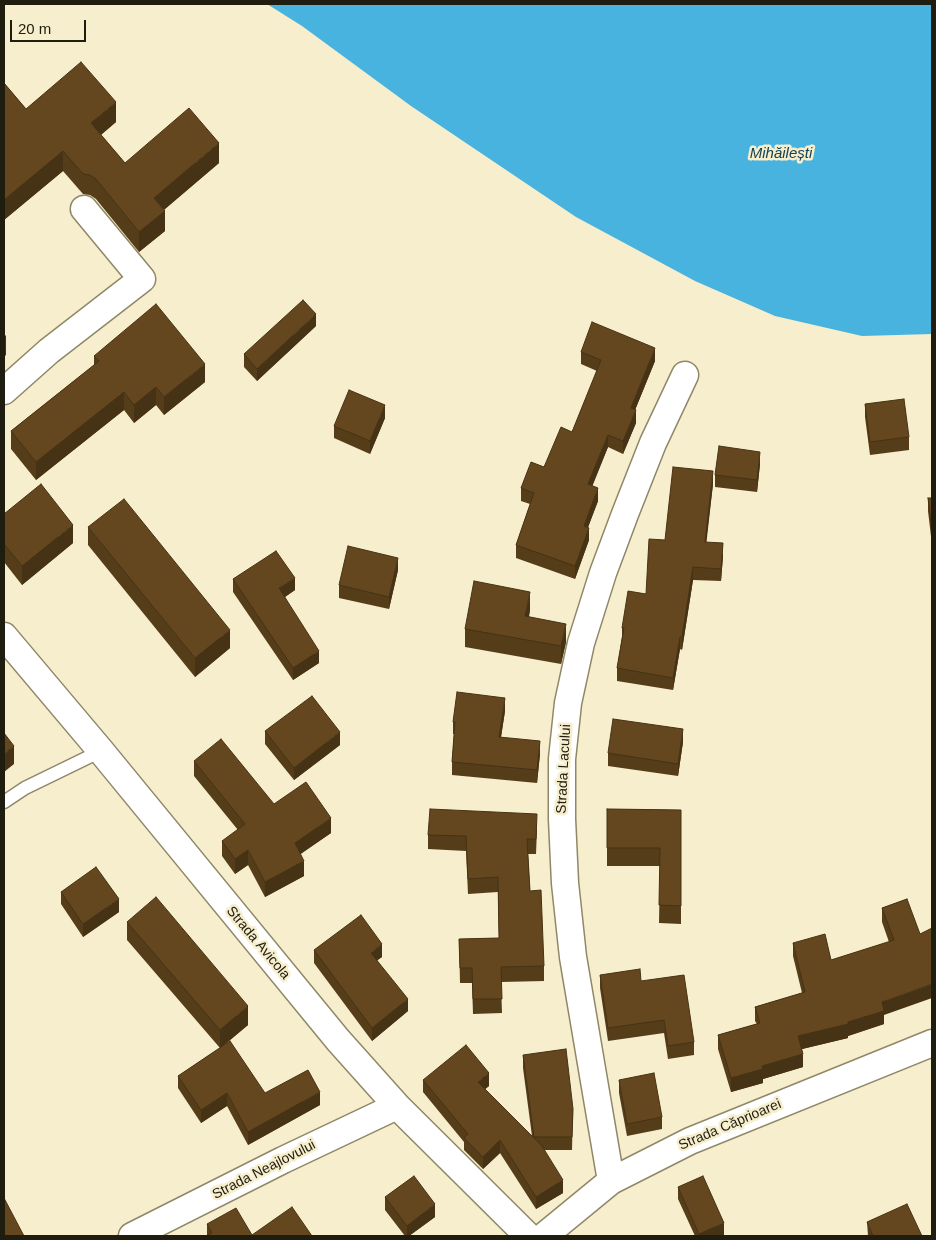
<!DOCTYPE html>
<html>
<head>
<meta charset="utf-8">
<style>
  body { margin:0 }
  #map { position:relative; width:936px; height:1240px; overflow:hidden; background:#f6eecc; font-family:Helvetica,sans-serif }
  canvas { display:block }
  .frame { position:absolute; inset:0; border:5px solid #1f1c10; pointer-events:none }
  .scale { position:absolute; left:10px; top:20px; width:76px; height:22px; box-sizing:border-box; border:2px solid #1f1c10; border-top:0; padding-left:6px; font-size:15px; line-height:18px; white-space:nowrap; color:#1f1c10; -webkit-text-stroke:4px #f6eecc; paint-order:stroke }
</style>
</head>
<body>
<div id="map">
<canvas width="936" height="1240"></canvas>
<div class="frame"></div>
<div class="scale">20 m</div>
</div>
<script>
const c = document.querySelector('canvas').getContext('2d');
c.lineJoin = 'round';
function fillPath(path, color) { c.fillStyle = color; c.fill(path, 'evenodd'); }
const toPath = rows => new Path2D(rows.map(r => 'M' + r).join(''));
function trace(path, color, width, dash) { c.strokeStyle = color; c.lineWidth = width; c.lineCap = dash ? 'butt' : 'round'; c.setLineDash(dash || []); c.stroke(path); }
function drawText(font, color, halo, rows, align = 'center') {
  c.font = font + ' Helvetica,sans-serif'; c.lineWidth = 5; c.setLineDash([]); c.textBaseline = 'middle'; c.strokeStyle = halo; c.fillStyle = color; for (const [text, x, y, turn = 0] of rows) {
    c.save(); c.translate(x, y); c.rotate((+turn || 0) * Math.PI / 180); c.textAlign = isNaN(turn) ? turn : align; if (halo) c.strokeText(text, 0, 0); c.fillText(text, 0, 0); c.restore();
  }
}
fillPath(toPath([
  [267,4,932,4,932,334,862,336,775,316,695,281,576,217,411,106,302,26]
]), '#48b3de');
const lane = toPath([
  [4,802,25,788,101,751]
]);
const street = toPath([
  [4,391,49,351,142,279,84,209],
  [4,636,101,751,338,1040,397,1106,528,1236],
  [611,1181,573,957,565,883,562,819,562,759,568,703,581,643,603,573,625,514,653,443,685,375],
  [132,1236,283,1160,397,1106],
  [544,1236,611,1181,690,1141,932,1043]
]);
trace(lane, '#8f8768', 15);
trace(street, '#8f8768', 29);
trace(lane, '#fff', 12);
trace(street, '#fff', 26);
fillPath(toPath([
  [4,83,26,109,116,122,101,135,125,163,219,163,164,210,165,231,139,252,96,199,90,195,83,194,63,171,4,220],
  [316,326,257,381,244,367,244,354],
  [581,352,655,361,635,410,636,423,623,454,608,447,592,486,598,501,588,527,589,540,575,579,516,558,516,545,530,504,521,501,521,488,544,467,572,432,597,371,581,364],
  [94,356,205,382,164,415,156,405,134,423,124,410,36,480,11,449,11,431,94,365],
  [865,404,909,437,909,450,870,455,865,417],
  [385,418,370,454,334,438,334,426],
  [760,464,757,492,715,487,715,475],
  [713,484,706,542,723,556,721,581,693,580,682,650,680,649,673,690,617,681,617,668,622,637,622,628,646,594,665,540],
  [928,498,932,498,932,545,928,511],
  [4,514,73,543,22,585,4,562],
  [88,527,230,648,195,677,88,545],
  [398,570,389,609,339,598,339,585],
  [233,579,295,590,285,597,319,663,293,680,233,592],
  [530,610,529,617,566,642,561,664,465,647,465,629],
  [505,711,501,737,540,754,537,783,452,775,452,762,454,734,453,734,453,722],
  [265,731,340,745,294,780,265,744],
  [683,742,678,776,608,766,608,753],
  [194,761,274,804,331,833,300,854,304,876,265,897,248,865,235,874,222,856,222,841,238,830,194,776],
  [607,809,681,810,681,924,659,923,660,866,607,866],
  [537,829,536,854,528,854,530,891,544,966,544,981,501,982,502,1013,473,1014,472,983,460,983,459,939,499,938,498,892,468,894,466,851,428,849,428,835],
  [61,892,119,912,83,937,61,904],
  [907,899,884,1015,884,1024,848,1036,848,1038,802,1049,803,1067,763,1079,763,1083,731,1092,718,1049,718,1035,757,1024,755,1021,755,1007,802,993,793,956,793,943,831,960,889,942,882,922,882,908],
  [127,922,248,1025,222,1047,265,1093,320,1105,248,1145,227,1106,201,1123,178,1088,178,1076,220,1048,127,940],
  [314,950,382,957,377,960,408,1011,372,1041,314,963],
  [600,975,641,981,694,1042,694,1055,668,1059,664,1033,608,1041,600,988],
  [523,1055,573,1109,572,1150,544,1150,563,1193,536,1209,500,1153,483,1169,464,1150,464,1142,423,1092,423,1080,489,1086,485,1089,532,1136,523,1068],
  [619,1080,662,1117,662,1129,627,1136,619,1093],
  [678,1187,724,1235,722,1236,695,1236,678,1199],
  [385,1197,435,1217,409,1236,405,1236,385,1210],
  [867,1222,922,1236,868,1236],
  [207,1224,252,1235,207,1236]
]), '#563d1a');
fillPath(toPath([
  [116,102,116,122,91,143,91,123],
  [219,143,219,163,154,218,154,198],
  [63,151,63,171,4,220,4,200],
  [165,211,165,231,139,252,139,232],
  [316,314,316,326,257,381,257,369],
  [6,335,6,355,4,357,4,337],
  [655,348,655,361,631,420,631,408],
  [205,364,205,382,164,415,164,397],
  [156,387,156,405,134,423,134,405],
  [124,392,124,410,36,480,36,462],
  [385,405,385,418,370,454,370,441],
  [636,410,636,423,623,454,623,441],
  [608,435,608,447,588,497,588,484],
  [760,452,760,464,757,492,757,480],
  [713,471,713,484,705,555,705,542],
  [598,488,598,501,584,538,584,526],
  [73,525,73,543,22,585,22,566],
  [589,528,589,540,575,579,575,566],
  [723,543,723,556,721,581,721,569],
  [398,558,398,570,389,609,389,597],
  [693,567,693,580,682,650,682,637],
  [295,578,295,590,279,601,279,588],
  [530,592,530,610,525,634,525,616],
  [566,624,566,642,561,664,561,646],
  [230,630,230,648,195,677,195,658],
  [680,637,680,649,673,690,673,678],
  [319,651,319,663,293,680,293,668],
  [505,698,505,711,499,750,499,737],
  [683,729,683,742,678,776,678,764],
  [340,732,340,745,294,780,294,768],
  [540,741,540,754,537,783,537,770],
  [14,746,14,764,4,772,4,754],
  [331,818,331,833,295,858,295,843],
  [248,850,248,865,235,874,235,859],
  [304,861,304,876,265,897,265,882],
  [119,899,119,912,83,937,83,924],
  [382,944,382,957,371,965,371,953],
  [932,984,932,998,884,1015,884,1024,848,1036,848,1038,798,1050,798,1036,848,1022,882,1002],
  [408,999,408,1011,372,1041,372,1028],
  [248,1006,248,1025,220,1048,220,1030],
  [803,1054,803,1067,763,1079,763,1083,731,1092,731,1078,762,1066],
  [489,1073,489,1086,478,1095,478,1082],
  [320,1092,320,1105,248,1145,248,1132],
  [227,1093,227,1106,201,1123,201,1110],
  [500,1140,500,1153,483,1169,483,1157],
  [563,1180,563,1193,536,1209,536,1197],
  [435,1204,435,1217,409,1236,407,1236,407,1226],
  [724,1223,724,1235,722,1236,699,1236,699,1234]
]), '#463215');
const building = toPath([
  [81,62,116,102,91,123,125,163,189,108,219,143,154,198,165,211,139,232,96,179,90,175,83,174,63,151,4,200,4,83,26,109,81,62],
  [303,300,316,314,257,369,244,354,303,300],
  [156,304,205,364,164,397,156,387,134,405,124,392,36,462,11,431,99,361,94,356,156,304],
  [592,322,655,348,631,408,636,410,623,441,608,435,588,484,598,488,584,526,589,528,575,566,516,545,534,493,521,488,531,462,544,467,561,427,572,432,601,360,581,352,592,322],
  [349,390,385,405,370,441,334,426,349,390],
  [904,399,909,437,870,442,865,404,904,399],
  [719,446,760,452,757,480,715,475,719,446],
  [673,467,713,471,705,542,723,543,721,569,693,567,682,637,680,637,673,678,617,668,624,628,622,628,628,591,646,594,649,539,665,540,673,467],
  [41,484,73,525,22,566,4,544,4,514,41,484],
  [928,498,932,498,932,533,928,498],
  [124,499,230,630,195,658,88,527,124,499],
  [348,546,398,558,389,597,339,585,348,546],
  [276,551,295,578,279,588,319,651,293,668,233,579,276,551],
  [474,581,530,592,525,616,566,624,561,646,465,629,474,581],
  [457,692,505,698,499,737,540,741,537,770,452,762,455,722,453,722,457,692],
  [312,696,340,732,294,768,265,731,312,696],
  [613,719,683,729,678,764,608,753,613,719],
  [4,733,14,746,4,754,4,733],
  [221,739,274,804,306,782,331,818,295,843,304,861,265,882,248,850,235,859,222,841,245,824,194,761,221,739],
  [430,809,537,814,536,839,527,839,530,891,541,890,544,966,501,967,502,999,473,999,472,968,460,968,459,939,499,938,498,877,468,879,466,836,428,835,430,809],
  [607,809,681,810,681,906,659,905,660,848,607,848,607,809],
  [96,867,119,899,83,924,61,892,96,867],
  [156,897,248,1006,220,1030,127,922,156,897],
  [907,899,920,934,932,928,932,984,882,1002,884,1011,848,1022,848,1024,798,1036,803,1054,762,1066,763,1069,731,1078,718,1035,760,1023,755,1007,805,992,793,943,825,934,831,960,894,940,882,908,907,899],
  [361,915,382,944,371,953,408,999,372,1028,314,950,361,915],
  [640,969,641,981,684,975,694,1042,668,1046,664,1020,608,1028,600,975,640,969],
  [230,1041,265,1093,308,1070,320,1092,248,1132,227,1093,201,1110,178,1076,230,1041],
  [466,1045,489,1073,478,1082,542,1146,563,1180,536,1197,500,1140,483,1157,464,1138,468,1134,423,1080,466,1045],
  [566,1049,573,1109,572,1137,534,1137,523,1055,566,1049],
  [654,1073,662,1117,627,1124,619,1080,654,1073],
  [414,1176,435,1204,407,1226,385,1197,414,1176],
  [703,1176,724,1223,699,1234,678,1187,703,1176],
  [4,1198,24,1236,4,1236,4,1198],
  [907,1204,922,1236,873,1236,867,1222,907,1204],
  [292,1207,312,1236,206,1236,212,1233,207,1224,236,1208,252,1235,292,1207]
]);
fillPath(building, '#64471e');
trace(building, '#463215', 1);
drawText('14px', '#1f1c10', '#f6eecc', [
  ["Strada Lacului",564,769,-87],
  ["Strada Avicola",258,943,50],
  ["Strada Căprioarei",730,1125,-23],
  ["Strada Neajlovului",264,1170,-27]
]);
drawText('italic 15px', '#144254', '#f6eecc', [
  ["Mihăilești",781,154]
]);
</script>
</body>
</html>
